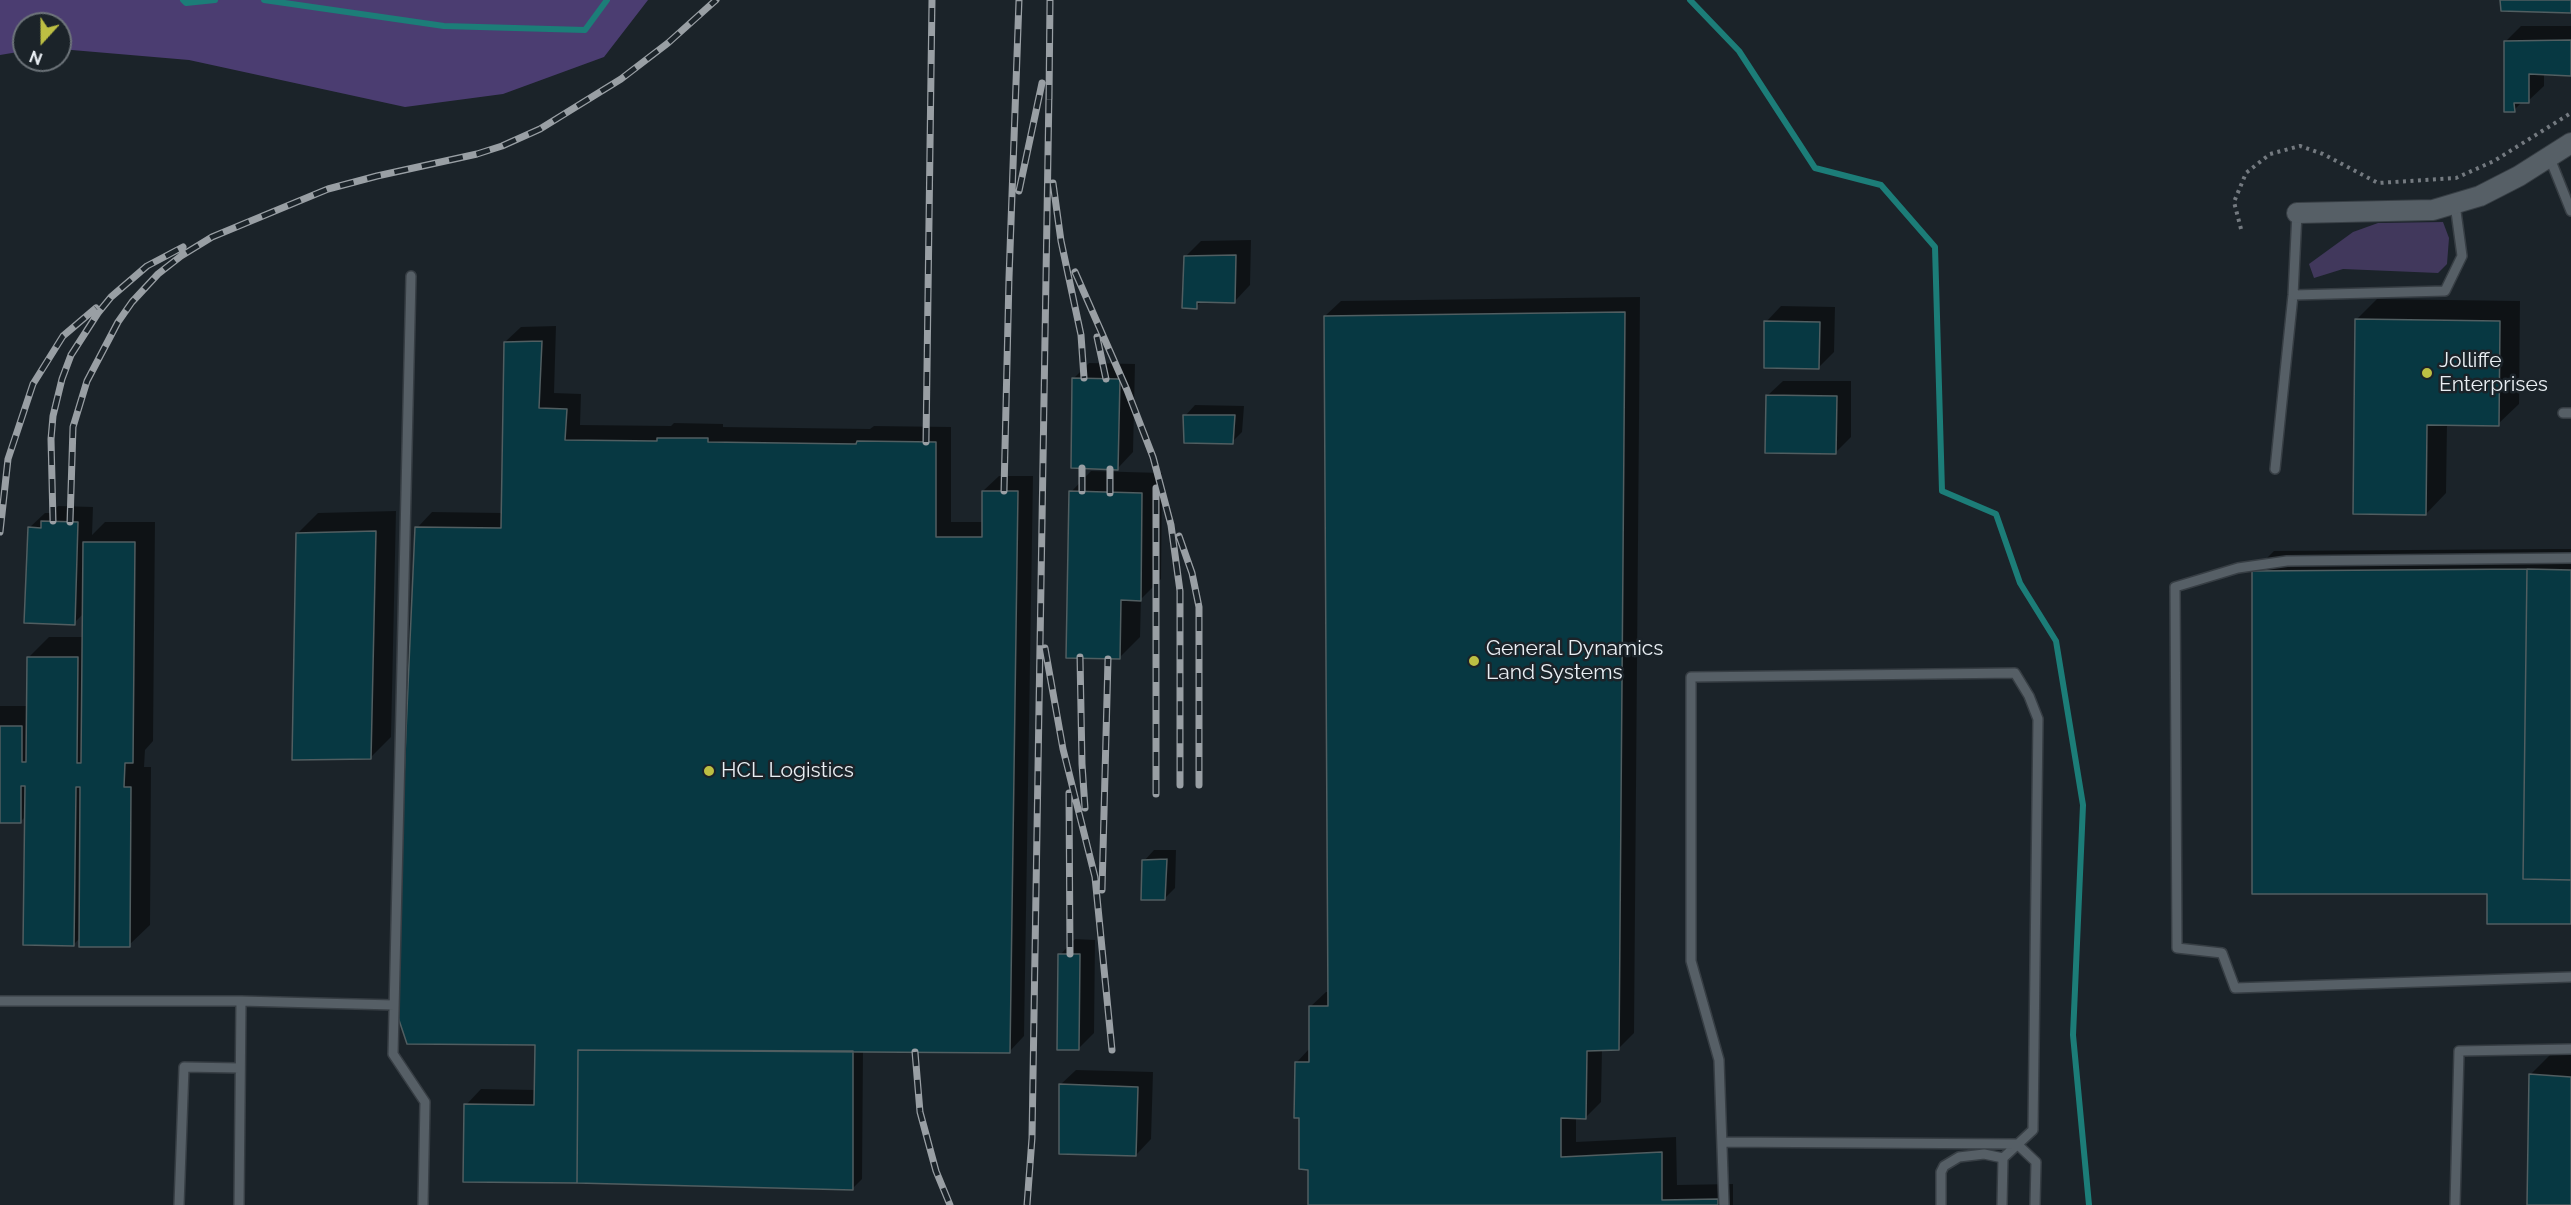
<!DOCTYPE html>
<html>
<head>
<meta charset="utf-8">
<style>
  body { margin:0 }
  #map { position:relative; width:2571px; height:1205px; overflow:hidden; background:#1b2329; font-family:Raleway,sans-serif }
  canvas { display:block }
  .north { position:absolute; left:12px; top:12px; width:60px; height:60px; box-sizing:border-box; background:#1b2329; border:2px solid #6d747a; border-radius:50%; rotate:201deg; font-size:16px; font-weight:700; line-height:24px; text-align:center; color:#e9eef3 }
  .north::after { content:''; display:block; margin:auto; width:21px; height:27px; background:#bdbf43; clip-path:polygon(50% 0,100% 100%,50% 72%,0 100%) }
</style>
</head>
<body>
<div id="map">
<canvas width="2571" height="1205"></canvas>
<div class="north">N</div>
</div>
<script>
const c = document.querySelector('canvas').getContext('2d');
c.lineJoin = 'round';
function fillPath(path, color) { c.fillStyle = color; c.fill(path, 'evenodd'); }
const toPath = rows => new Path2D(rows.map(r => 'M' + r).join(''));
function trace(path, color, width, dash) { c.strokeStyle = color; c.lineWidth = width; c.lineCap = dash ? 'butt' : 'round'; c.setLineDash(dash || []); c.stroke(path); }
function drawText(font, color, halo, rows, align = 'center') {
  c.font = font + ' Raleway,sans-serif'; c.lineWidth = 5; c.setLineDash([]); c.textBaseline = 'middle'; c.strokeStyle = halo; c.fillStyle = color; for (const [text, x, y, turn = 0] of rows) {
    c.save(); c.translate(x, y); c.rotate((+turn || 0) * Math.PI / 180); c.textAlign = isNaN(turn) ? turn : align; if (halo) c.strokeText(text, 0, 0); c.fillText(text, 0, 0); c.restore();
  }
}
fillPath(toPath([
  [2443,222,2449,238,2447,264,2438,273,2343,269,2314,278,2309,264,2353,232,2378,223]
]), '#41385c');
fillPath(toPath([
  [0,0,648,0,604,57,503,94,405,107,189,60,60,49,60,24,24,24,24,51,0,55]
]), '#4b3d71');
fillPath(toPath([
  [2521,26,2571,26,2571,74,2544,73,2544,86,2528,101,2523,101,2514,110,2506,41],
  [1251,240,1250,285,1235,301,1203,300,1196,307,1185,257,1201,241],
  [1640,297,1634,1033,1618,1049,1602,1049,1601,1102,1586,1117,1576,1117,1576,1142,1676,1137,1677,1185,1733,1184,1733,1205,1309,1205,1310,1169,1296,1063,1310,1048,1310,1007,1326,992,1330,992,1325,316,1341,301],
  [2377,299,2520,301,2519,404,2498,424,2447,424,2446,493,2426,514,2356,320],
  [1781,306,1835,307,1834,352,1819,367,1766,322],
  [556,326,554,393,581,394,580,425,671,426,674,423,723,424,723,427,870,429,874,426,951,427,951,522,983,522,983,491,999,476,1033,476,1024,1036,1009,1052,863,1050,862,1179,852,1189,466,1105,481,1089,536,1090,537,1044,417,528,432,512,502,513,505,342,521,327],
  [1089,363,1135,364,1133,452,1118,468,1074,378],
  [1783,381,1851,381,1851,437,1835,453,1767,396],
  [1195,405,1244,406,1242,432,1232,442,1185,416],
  [1091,471,1162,473,1161,579,1141,599,1140,637,1119,658,1071,492],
  [58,506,93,507,92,535,105,522,155,522,153,741,145,750,144,767,151,767,150,925,129,945,80,938,74,944,26,816,20,822,0,821,0,706,28,706,29,657,49,637,83,637,83,614,74,623,29,528,45,513,51,513],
  [396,511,391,737,370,758,297,534,318,513],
  [2549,549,2571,549,2571,923,2488,892,2253,572,2274,551],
  [1154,850,1176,850,1175,888,1165,898,1144,861],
  [1075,939,1095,940,1094,1033,1078,1049,1060,955],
  [2551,1054,2571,1055,2571,1205,2529,1205,2531,1074],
  [1076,1070,1153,1072,1151,1139,1136,1155,1060,1085]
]), '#0007');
trace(toPath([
  [183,0,186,3,215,0],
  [264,0,444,26,585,30,607,0],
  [1690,0,1739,51,1815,168,1881,185,1935,247,1942,491,1996,514,2020,583,2056,641,2083,805,2073,1035,2089,1205]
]), '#1c7d78', 6);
const building = toPath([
  [2500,0,2571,0,2571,13,2501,11,2500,0],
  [2571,40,2571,76,2529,74,2529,103,2514,103,2515,112,2504,112,2504,41,2571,40],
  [1236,255,1235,303,1197,302,1197,309,1182,308,1184,256,1236,255],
  [1625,312,1619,1050,1587,1051,1586,1119,1561,1118,1561,1157,1662,1152,1662,1200,1718,1199,1718,1205,1308,1205,1308,1170,1299,1169,1299,1118,1294,1118,1295,1062,1309,1062,1309,1006,1328,1006,1324,316,1625,312],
  [2355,319,2500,321,2499,426,2427,425,2426,515,2353,514,2355,319],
  [1764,321,1820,322,1819,369,1764,368,1764,321],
  [542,341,539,408,567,409,565,440,657,441,657,438,708,438,708,442,856,444,857,441,936,442,936,537,982,537,982,491,1018,491,1010,1053,578,1050,577,1183,463,1182,464,1104,534,1105,535,1045,407,1044,394,1005,415,527,501,528,504,342,542,341],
  [1072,378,1120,379,1118,470,1071,468,1072,378],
  [1766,395,1837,396,1836,454,1765,453,1766,395],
  [1183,415,1235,415,1233,444,1184,443,1183,415],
  [1069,491,1142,493,1141,601,1121,600,1120,659,1066,658,1069,491],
  [41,521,78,522,75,625,24,623,28,527,41,528,41,521],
  [376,531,371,759,292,760,296,533,376,531],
  [83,542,135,542,133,763,125,763,124,787,131,787,130,947,79,947,80,787,76,787,74,946,23,945,25,786,21,786,21,823,0,823,0,726,22,726,22,762,26,762,27,657,78,657,77,763,81,763,83,542],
  [2527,569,2571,570,2571,880,2523,879,2527,569],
  [2527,569,2523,879,2571,880,2571,924,2487,924,2487,894,2252,894,2252,571,2527,569],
  [1167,859,1165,900,1141,900,1142,860,1167,859],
  [1058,954,1080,954,1079,1050,1057,1050,1058,954],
  [578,1050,853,1051,853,1190,577,1183,578,1050],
  [2529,1074,2571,1077,2571,1205,2527,1205,2529,1074],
  [1059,1084,1138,1087,1136,1156,1059,1154,1059,1084]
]);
fillPath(building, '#073842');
trace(building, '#515e61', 1.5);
const lane = toPath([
  [2549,156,2571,211],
  [411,276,393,1054,425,1102,423,1205],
  [2293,295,2445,291,2462,256,2455,204],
  [2563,413,2571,413],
  [2275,469,2293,295,2297,213],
  [2571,558,2287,561,2238,568,2175,587,2177,948,2222,953,2235,988,2571,977],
  [0,1001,241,1001,394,1005],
  [1722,1142,2017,1144,2036,1162,2035,1205],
  [179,1205,184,1067,240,1068],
  [239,1205,241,1001],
  [1724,1205,1719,1060,1691,961,1691,677,2015,673,2029,696,2038,719,2033,1130,2003,1158,2002,1205],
  [1941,1205,1941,1172,1944,1166,1959,1157,1984,1154,2003,1158],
  [2455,1205,2459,1051,2571,1049]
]);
const street = toPath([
  [2297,213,2433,210,2480,196,2519,176,2571,143]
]);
trace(lane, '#373e44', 12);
trace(street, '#373e44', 22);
trace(toPath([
  [2241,229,2234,202,2246,173,2270,154,2300,146,2323,154,2378,183,2456,178,2494,161,2571,113]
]), '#747a80', 4, [3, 4.5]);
trace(lane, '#565f66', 9);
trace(street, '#565f66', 20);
const rail = toPath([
  [1049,99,1050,0],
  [1053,183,1061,241,1081,335,1084,378],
  [1019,191,1042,83],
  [1075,272,1127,390,1153,457,1171,525,1180,591,1180,785],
  [1097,337,1106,379],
  [926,442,932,0],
  [1004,491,1009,278,1019,0],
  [1082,491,1082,468],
  [1110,493,1110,469],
  [53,521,51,439,53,416,62,379,71,355,98,313,111,297,147,266,183,247],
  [70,522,73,427,87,381,118,322,132,302,158,274,181,256,212,237,328,189,377,176,477,154,502,146,540,129,621,79,668,43,716,0],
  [0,532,8,459,33,384,63,336,96,308],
  [1179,536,1192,573,1199,607,1199,785],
  [1045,648,1063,749,1095,877,1112,1050],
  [1080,657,1082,764,1085,808],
  [1069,793,1070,954],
  [1156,794,1156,488],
  [1102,890,1108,659],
  [915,1052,920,1112,936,1171,950,1205],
  [1027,1205,1032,1138,1049,92]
]);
trace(rail, '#999fa4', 7);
trace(rail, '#1b2329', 4.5, [14]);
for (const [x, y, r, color] of [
  [2427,373,6,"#bdbf43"],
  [1474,661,6,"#bdbf43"],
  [709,771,6,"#bdbf43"]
]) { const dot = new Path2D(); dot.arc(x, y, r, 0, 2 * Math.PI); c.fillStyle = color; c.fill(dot); trace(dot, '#1b2329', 2); }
drawText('21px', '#e9eef3', '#1b2329', [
  ["Jolliffe",2439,361],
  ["Enterprises",2439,385],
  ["General Dynamics",1486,649],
  ["Land Systems",1486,673],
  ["HCL Logistics",721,771]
], 'left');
</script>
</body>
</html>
